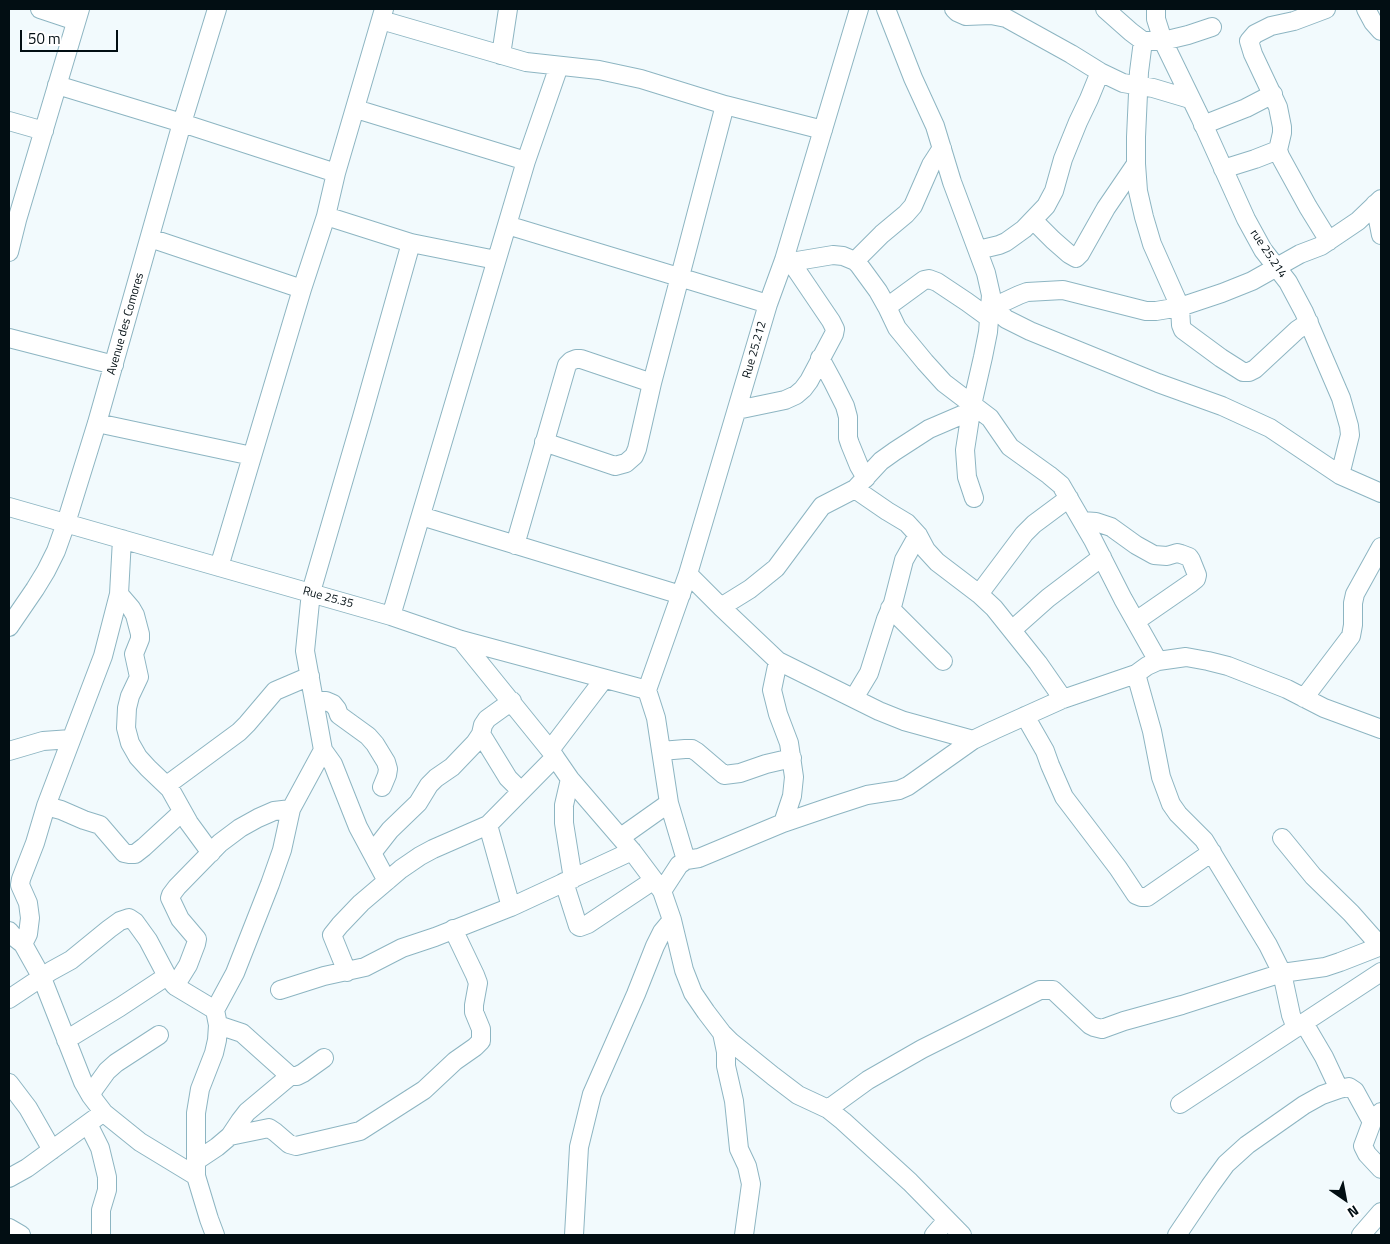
<!DOCTYPE html>
<html>
<head>
<meta charset="utf-8">
<style>
  body { margin:0 }
  #map { position:relative; width:1390px; height:1244px; overflow:hidden; background:#f2fafd; font-family:"Titillium Web",sans-serif }
  canvas { display:block }
  .frame { position:absolute; inset:0; border:10px solid #020e13; pointer-events:none }
  .north { position:absolute; left:1320px; top:1174px; width:50px; height:50px; -webkit-text-stroke:4px #fff; paint-order:stroke; rotate:147deg; font-size:14px; font-weight:700; line-height:20px; text-align:center; color:#020e13 }
  .north::after { content:''; display:block; margin:auto; width:18px; height:22px; background:#020e13; clip-path:polygon(50% 0,100% 100%,50% 72%,0 100%) }
  .scale { position:absolute; left:20px; top:30px; width:98px; height:22px; box-sizing:border-box; border:2px solid #020e13; border-top:0; padding-left:6px; font-size:15px; line-height:18px; white-space:nowrap; color:#020e13; -webkit-text-stroke:4px #fff; paint-order:stroke }
</style>
</head>
<body>
<div id="map">
<canvas width="1390" height="1244"></canvas>
<div class="frame"></div>
<div class="north">N</div>
<div class="scale">50 m</div>
</div>
<script>
const c = document.querySelector('canvas').getContext('2d');
c.lineJoin = 'round';
const toPath = rows => new Path2D(rows.map(r => 'M' + r).join(''));
function trace(path, color, width, dash) { c.strokeStyle = color; c.lineWidth = width; c.lineCap = dash ? 'butt' : 'round'; c.setLineDash(dash || []); c.stroke(path); }
function drawText(font, color, halo, rows, align = 'center') {
  c.font = font + ' "Titillium Web",sans-serif'; c.lineWidth = 4.5; c.setLineDash([]); c.textBaseline = 'middle'; c.strokeStyle = halo; c.fillStyle = color; for (const [text, x, y, turn = 0] of rows) {
    c.save(); c.translate(x, y); c.rotate((+turn || 0) * Math.PI / 180); c.textAlign = isNaN(turn) ? turn : align; if (halo) c.strokeText(text, 0, 0); c.fillText(text, 0, 0); c.restore();
  }
}
const minor = toPath([
  [40,9,76,21],
  [886,9,913,78,935,126,952,182,986,273,991,295,988,332,983,357,972,405,965,450,967,477,974,498],
  [954,9,957,12,966,16,991,15,1006,18,1071,54,1100,72,1123,83,1153,88,1190,99],
  [1105,9,1131,32,1143,41,1163,41,1188,35,1212,27],
  [1156,9,1156,19,1163,41,1200,117,1246,219,1263,250,1288,282,1304,312,1341,398,1349,426,1350,435,1340,475],
  [1326,9,1294,21,1271,26,1255,34,1249,41,1253,54,1278,107,1282,127,1282,133,1278,150,1280,156,1308,207,1329,241],
  [1366,9,1373,22,1381,31],
  [381,20,526,62,599,70,641,79,725,105,823,130],
  [1143,41,1139,72,1136,137,1136,164,1138,191,1144,217,1152,244,1180,307,1181,325,1183,330,1221,358,1243,372,1249,372,1255,369,1297,330,1309,322],
  [501,55,508,9],
  [57,85,182,123,336,173],
  [356,109,526,161],
  [9,121,44,131],
  [1203,125,1246,108,1273,94],
  [1223,169,1255,159,1278,150],
  [1375,204,1381,235],
  [326,216,411,243,496,260],
  [1033,220,1053,240,1069,254,1076,258,1080,254,1106,208,1136,164],
  [507,225,768,304],
  [150,238,302,289],
  [978,250,999,245,1006,242,1024,229,1046,206,1054,191,1063,159,1078,122,1089,99,1100,72],
  [9,252,17,220,80,9],
  [784,260,791,262,833,255,843,256,855,261,859,265,878,291,887,307,897,328,925,362,944,383,990,418,1010,447,1049,475,1061,485,1093,540,1123,599,1158,661],
  [855,261,882,234,906,214,913,206,931,165,942,148],
  [991,305,1006,319,1030,331,1158,383,1222,406,1270,428,1340,475,1381,493],
  [887,307,924,280,929,279,937,282,967,302,989,318],
  [996,310,1004,302,1019,295,1027,292,1063,290,1146,311,1156,311,1180,307,1222,293,1252,281,1300,254,1321,246,1358,221,1381,199],
  [9,338,114,365],
  [820,358,833,382,845,406,848,417,848,438,850,444,859,466,866,478],
  [737,410,785,400,796,395,803,389,809,381,834,334,835,329,831,321,791,262],
  [97,423,252,456],
  [544,442,615,466,626,463,634,456,637,449,652,383,725,105],
  [855,489,887,511,907,523,918,535,926,550,937,562,979,594,994,608,1038,663,1063,699],
  [9,507,391,616,461,640,647,690],
  [421,516,681,595],
  [1082,521,1096,522,1111,527,1136,545,1154,555,1167,556,1177,553,1181,554,1189,557,1191,560,1197,575,1196,579,1191,583,1136,621],
  [122,539,119,594,103,656,46,806,35,843,21,879,20,885,28,903,30,918,28,934,23,944,42,978,83,1082,91,1096,104,1113,140,1142,196,1176],
  [515,545,567,365,571,361,576,359,581,359,652,383],
  [219,567,302,289,326,216,336,173,384,9],
  [688,574,721,607,778,661,879,711,904,721,973,740],
  [119,594,131,608,135,615,140,634,140,639,134,654,139,677,130,696,127,708,126,728,130,743,138,757,148,768,170,789,189,823,211,853],
  [979,594,1024,534,1034,524,1069,498],
  [721,607,750,589,776,568,822,506,855,489,881,461,895,451,929,429,971,411],
  [890,608,943,661],
  [391,616,526,161,559,66],
  [9,627,35,589,46,571,56,551,66,523,97,423,182,123,217,9],
  [1012,630,1048,598,1102,557],
  [461,640,550,750,570,779,632,851,662,891],
  [778,661,772,690,778,714,789,743,794,777,792,796,783,823],
  [1136,674,1152,731,1161,777,1171,804,1178,814,1204,840,1268,945,1282,973,1291,1015,1296,1028],
  [647,690,688,574,768,304,784,260,859,9],
  [647,690,656,718,669,803,686,860,679,865,662,891,672,920,684,970,693,993,706,1012,722,1033,731,1042,773,1076,798,1095,828,1109,843,1121,910,1182,962,1235],
  [854,698,869,673,886,619,893,603,904,560,918,535],
  [1304,698,1351,636,1353,625,1353,603,1355,594,1381,547],
  [314,701,326,701,333,704,337,709,339,715,368,736,375,744,386,762,388,769,387,775,382,787],
  [1025,716,1045,751,1050,765,1064,797,1118,868,1136,895,1141,897,1147,897,1212,852],
  [481,734,508,778,521,791],
  [323,750,333,764,358,827,387,881],
  [550,750,604,679],
  [9,751,43,741,71,739],
  [661,751,685,749,692,749,697,752,724,775,740,773,766,764,792,758],
  [570,779,564,805,564,823,573,879],
  [167,785,239,732,247,724,275,691,310,676],
  [46,806,61,810,84,820,100,825,124,853,129,854,135,854,144,847,182,812],
  [621,837,669,803],
  [1282,838,1313,876,1351,913,1374,939,1381,943],
  [372,853,390,830,418,803,429,785,436,778,452,767,475,743,481,734,483,725,487,719,512,701],
  [686,860,699,858,783,823,830,807,867,795,899,790,908,786,973,740,994,730,1063,699,1136,674,1147,666,1158,661,1186,657,1208,661,1228,666,1287,689,1324,708,1381,729],
  [564,882,578,926,580,927,588,924,654,880],
  [511,907,488,825,555,757],
  [9,931,14,937,23,944],
  [347,972,332,935,340,925,361,903,401,869,420,856,433,849,488,825],
  [175,986,215,1010],
  [280,990,324,976,365,967,402,948,435,937,511,907,632,851],
  [9,999,51,971,71,960,109,929,120,921,129,918,135,922,148,940,167,976,175,986,188,965,196,944,197,939,180,919,170,898,171,895,177,887,220,843,240,828,258,818,274,811,291,809],
  [1304,1023,1324,1057,1339,1089],
  [722,1033,726,1052,726,1066,734,1101,739,1149,747,1166,751,1184,744,1235],
  [66,1040,120,1007,167,976],
  [290,1076,297,1076,303,1073,324,1058],
  [9,1083,28,1108,52,1150],
  [91,1096,94,1089,107,1071,116,1063,159,1035],
  [1180,1104,1381,972],
  [828,1109,868,1080,922,1049,1040,990,1053,990,1090,1025,1094,1027,1102,1029,1124,1021,1182,1005,1282,973,1325,967,1340,962,1381,946],
  [1381,1112,1372,1122,1363,1146,1367,1154,1381,1169],
  [88,1124,100,1148,107,1177,107,1190,101,1210,101,1235],
  [230,1136,269,1128,275,1132,289,1144,296,1146,360,1131,424,1090,455,1061,475,1047,481,1041,481,1029,474,1012,474,1005,478,983,475,975,453,929],
  [196,1161,217,1147,230,1136,240,1121,247,1112,290,1076,242,1033,218,1025],
  [9,1178,27,1168,97,1117],
  [9,1228,21,1235],
  [215,1235,209,1219,196,1176,196,1113,200,1089,214,1053,217,1040,218,1025,215,1010,235,973,270,884,282,850,291,809,323,750,305,651,311,592,362,417,411,243],
  [574,1235,579,1147,592,1094,636,994,655,946,662,932,672,920],
  [934,1235,947,1220],
  [1177,1235,1210,1186,1226,1164,1247,1145,1304,1105,1322,1095,1339,1089,1349,1087,1355,1091,1372,1122],
  [1361,1235,1381,1212]
]);
trace(minor, '#8db5c2', 20);
trace(minor, '#fff', 18);
drawText('12px', '#020e13', '#fff', [
  ["rue 25.214",1268,254,56],
  ["Avenue des Comores",126,324,-74],
  ["Rue 25.212",755,350,-74],
  ["Rue 25.35",328,598,15]
]);
</script>
</body>
</html>
